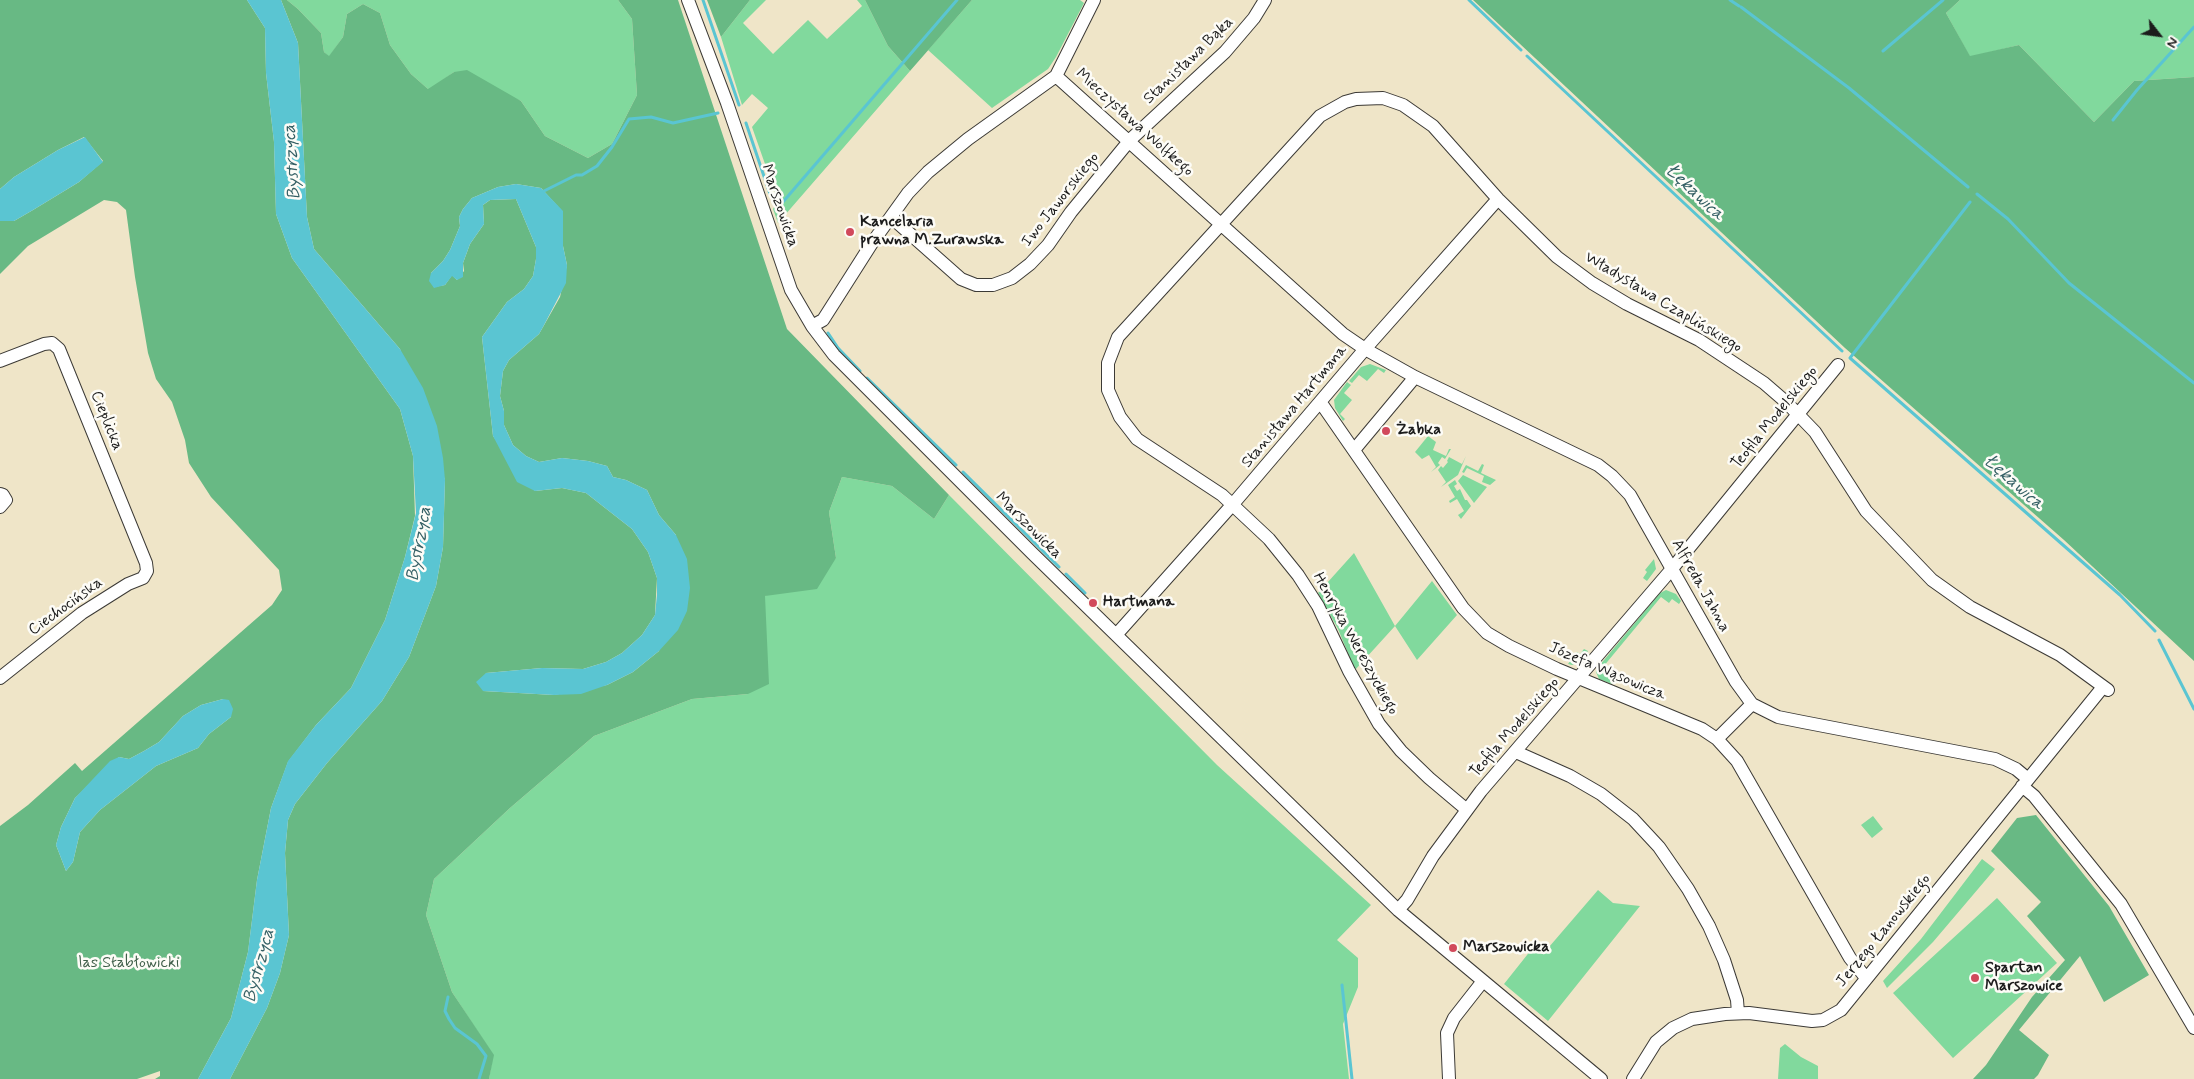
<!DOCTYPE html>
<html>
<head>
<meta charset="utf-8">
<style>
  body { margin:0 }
  #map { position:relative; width:2194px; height:1079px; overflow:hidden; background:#efe5c8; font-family:Mynerve,sans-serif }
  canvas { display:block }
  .north { position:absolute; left:2134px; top:10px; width:50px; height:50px; -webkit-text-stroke:4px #fdfcf7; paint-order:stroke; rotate:120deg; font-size:14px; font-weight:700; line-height:20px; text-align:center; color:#1c1c1c }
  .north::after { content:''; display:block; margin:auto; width:18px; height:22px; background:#1c1c1c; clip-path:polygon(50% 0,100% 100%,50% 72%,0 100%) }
</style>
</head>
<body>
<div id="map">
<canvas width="2194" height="1079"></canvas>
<div class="north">N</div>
</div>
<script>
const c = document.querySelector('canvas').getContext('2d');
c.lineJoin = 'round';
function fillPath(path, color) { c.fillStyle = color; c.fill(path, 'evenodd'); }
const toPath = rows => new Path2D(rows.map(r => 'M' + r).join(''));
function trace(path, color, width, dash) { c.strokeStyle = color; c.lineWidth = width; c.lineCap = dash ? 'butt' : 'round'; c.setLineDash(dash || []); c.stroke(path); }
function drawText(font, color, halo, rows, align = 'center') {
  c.font = font + ' Mynerve,sans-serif'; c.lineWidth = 5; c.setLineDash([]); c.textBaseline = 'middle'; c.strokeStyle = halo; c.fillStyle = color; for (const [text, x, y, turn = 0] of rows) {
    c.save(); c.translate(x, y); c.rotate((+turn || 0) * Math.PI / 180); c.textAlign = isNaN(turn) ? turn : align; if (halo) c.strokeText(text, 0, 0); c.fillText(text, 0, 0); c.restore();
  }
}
fillPath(toPath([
  [287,0,618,0,632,19,637,95,612,144,588,158,545,136,521,101,454,72,429,90,411,74,390,45,380,13,363,4,347,14,343,37,329,57,324,52,321,33,298,9],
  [750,0,766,0,743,23,773,54,808,20,827,39,862,6,857,0,865,0,888,46,910,71,778,223,773,209,778,201,752,127,768,108,752,94,742,105,721,37],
  [972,0,1080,0,1084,3,1056,57,1048,69,992,108,928,50],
  [1960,0,2194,0,2194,77,2134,81,2094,122,2019,45,1970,57,1946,13],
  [1370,364,1386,370,1384,373,1378,369,1367,381,1359,375,1352,383,1349,381,1361,367],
  [1347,382,1351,385,1344,393,1352,400,1340,414,1345,419,1343,421,1335,408,1334,400],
  [1428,436,1436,442,1433,450,1446,456,1449,449,1451,449,1445,459,1442,457,1438,463,1440,465,1431,472,1436,467,1429,455,1422,459,1415,452],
  [1466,456,1458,475,1441,487,1446,482,1438,470,1441,466,1443,468,1448,462,1447,461,1449,457,1462,464],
  [1482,464,1484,465,1481,473,1496,480,1490,485,1482,482,1484,476,1467,468,1464,473,1462,472,1466,465,1478,471],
  [1463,475,1487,487,1474,503,1458,481],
  [842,477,892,486,934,519,949,495,1217,765,1371,905,1337,940,1358,958,1358,987,1343,1024,1349,1079,489,1079,493,1055,452,992,426,915,434,879,510,808,594,736,692,699,748,694,765,596,836,558,829,512],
  [1455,480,1457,484,1454,486,1457,491,1460,489,1465,500,1467,500,1471,506,1461,519,1458,515,1464,511,1457,499,1450,503,1449,501,1455,497,1448,485],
  [1354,553,1395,626,1432,581,1457,615,1417,660,1395,626,1355,670,1338,629,1318,593],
  [1654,559,1656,569,1647,581,1643,578,1647,572,1645,570],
  [1666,590,1676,594,1681,601,1679,604,1672,599,1669,603,1661,597,1603,667,1610,673,1608,677,1613,682,1612,684,1599,679,1596,672,1599,666,1660,593],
  [1584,649,1588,651,1580,662,1572,665,1568,664,1577,652,1580,654],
  [1873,816,1883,829,1872,838,1861,825],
  [1982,859,1995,869,1933,942,1887,988,1883,981,1921,939],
  [1598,890,1613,903,1640,906,1548,1021,1504,984,1531,950,1543,954],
  [1997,898,2057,963,1953,1058,1893,993],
  [1785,1044,1801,1057,1818,1066,1818,1079,1778,1079,1780,1048]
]), '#81d99d');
fillPath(toPath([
  [0,0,247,0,265,28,266,73,274,142,276,214,292,258,400,409,413,456,415,516,405,557,385,620,351,688,316,725,288,762,271,808,257,880,248,952,231,1018,198,1079,155,1079,160,1076,160,1071,137,1079,0,1079,0,826,28,805,75,763,82,771,272,605,282,590,279,570,211,497,189,463,185,440,172,402,156,379,148,353,135,277,126,210,117,202,104,200,28,246,0,274,0,221,14,221,33,210,79,182,103,161,84,137,58,150,14,177,0,189],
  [223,699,231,717,209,734,198,748,156,766,100,810,80,832,73,862,66,871,56,845,61,827,75,798,119,757,129,759,144,751,159,742,183,716,201,705],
  [281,0,287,0,298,9,321,33,324,52,329,56,343,37,347,14,363,4,380,13,390,45,411,74,428,89,454,72,467,70,521,101,545,136,588,158,612,144,637,95,632,19,618,0,678,0,787,329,949,495,934,519,892,486,842,477,829,512,836,558,817,589,765,596,769,684,748,694,692,699,594,736,510,808,434,879,426,915,452,992,494,1055,489,1079,230,1079,267,1008,280,973,289,935,285,853,288,820,295,804,327,763,382,701,409,657,436,586,443,547,445,480,400,349,314,249,307,217,298,43],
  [516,184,541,188,562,211,563,246,567,265,560,297,543,327,539,334,509,360,503,371,500,396,504,411,504,425,513,445,526,456,539,462,562,458,588,461,607,466,613,477,626,480,647,490,659,515,676,535,659,651,633,672,607,685,554,695,483,691,486,673,542,668,583,669,606,662,622,653,642,635,655,615,657,578,648,552,632,529,586,493,562,488,535,491,493,436,482,337,507,302,524,289,533,276,536,259,536,247,516,199,490,200,483,205,484,224,470,244,463,263,464,271,457,280,452,275,445,285,434,287,431,273,443,261,450,250,460,226,459,217,463,209,472,198,498,187],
  [707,0,750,0,721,37],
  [865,0,972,0,910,71,888,46],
  [1473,0,1960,0,1946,13,1970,56,2019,45,2094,122,2134,81,2194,77,2194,661,2064,540,1845,348],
  [2036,815,2109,906,2149,975,2104,1002,2080,956,2019,1030,2049,1055,2038,1075,2034,1079,1973,1079,1986,1065,2032,997,2065,960,2027,916,2041,902,1991,851,2017,818]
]), '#68b984');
fillPath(toPath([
  [247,0,281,0,298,43,307,217,314,249,400,349,423,388,437,426,443,458,445,480,443,547,436,586,409,657,382,701,327,763,295,804,288,820,285,853,289,935,280,973,267,1008,230,1079,198,1079,231,1018,248,952,257,880,271,808,288,761,316,725,351,688,385,620,405,557,416,513,413,456,400,409,292,258,276,214,274,142,266,73,265,28],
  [85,137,103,162,79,182,33,210,14,221,0,221,0,189,14,177,58,150],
  [516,184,541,188,563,211,563,246,567,265,566,283,543,327,539,334,509,360,503,371,500,396,504,411,504,425,513,445,526,456,539,462,562,458,588,461,607,466,613,477,626,480,647,490,659,515,676,535,687,559,690,588,687,611,678,630,659,651,633,672,607,685,581,694,554,695,483,691,476,682,486,673,542,668,583,669,606,662,622,653,642,635,655,615,657,594,657,578,648,552,632,529,586,493,562,488,535,491,517,482,493,436,482,337,507,302,524,289,533,276,536,259,536,247,516,199,490,200,483,205,484,224,470,244,463,263,463,277,457,280,452,276,445,285,434,288,429,281,431,273,443,261,450,250,460,226,459,217,463,209,472,198,498,187],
  [223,699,229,700,233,709,231,717,209,734,198,748,156,766,100,810,80,832,73,862,66,871,56,845,61,827,75,798,110,761,119,757,129,759,144,751,159,742,183,716,201,705]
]), '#5ac5d2');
trace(toPath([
  [703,0,739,105],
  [1469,0,1521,50],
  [1730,0,1739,6],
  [1741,7,1849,88,1968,187],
  [1883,51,1943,0],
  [1527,56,1842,351],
  [2113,120,2137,90,2194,27],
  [746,123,770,194],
  [544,191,576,175,582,175,597,166,612,147,629,119,651,117,673,123,718,113],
  [1977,194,2008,219,2069,283,2194,383],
  [1970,202,1850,358,2120,595,2155,631],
  [776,210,957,0],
  [828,333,838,348,860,371],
  [867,378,956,465],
  [963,472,1059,567],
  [1066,574,1085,593],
  [2159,640,2194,709],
  [1342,985,1352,1079],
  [448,997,445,1011,449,1019,455,1028,477,1044,486,1056,479,1079]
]), '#5ac5d2', 3);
const minor = toPath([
  [688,0,727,103,791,290,812,326,834,355,1032,553,1398,910,1601,1079],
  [1056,76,1343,334,1365,349,1415,377,1598,465,1612,476,1630,495,1736,682,1752,704,1778,717,1803,722,1995,759,2016,769,2028,779],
  [891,217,961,279,976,285,993,285,1012,278,1030,264,1048,245,1071,212,1130,140,1225,52,1254,18,1265,0],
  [812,326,823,320,872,243,908,193,928,172,968,139,1056,76,1094,0],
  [0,361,44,344,52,343,59,349,146,563,147,571,143,578,128,584,82,613,0,678],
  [1321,403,1463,608,1487,633,1509,646,1557,669,1702,729,1717,739,1737,761,1850,958,1866,978],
  [1354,450,1415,377],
  [0,494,3,495,6,500,0,507],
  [1116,635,1233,504,1365,349,1498,199],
  [1717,739,1752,704],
  [1516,752,1570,776,1601,794,1633,819,1659,847,1688,889,1709,926,1724,960,1737,1000,1738,1013],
  [2022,786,2034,796,2121,904,2194,1028],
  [1467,810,1429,778,1401,751,1379,724,1349,671,1318,606,1298,575,1269,539,1222,495,1137,439,1120,417,1108,390,1108,363,1118,337,1320,116,1345,102,1356,99,1383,98,1403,105,1433,126,1498,199,1557,257,1592,283,1627,304,1699,340,1764,383,1786,402,1815,432,1866,511,1932,580,1970,607,2060,655,2108,690],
  [1398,910,1407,900,1433,856,1481,791,1671,570,1838,365],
  [1449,1079,1447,1033,1454,1018,1483,981],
  [1633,1079,1656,1042,1673,1028,1692,1019,1725,1014,1749,1013,1812,1021,1823,1020,1841,1010,2103,687]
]);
trace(minor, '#3c3a36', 14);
trace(minor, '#fff', 12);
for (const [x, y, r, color] of [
  [850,232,5,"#d1495b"],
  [1386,431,5,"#d1495b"],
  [1093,603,5,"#d1495b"],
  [1453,948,5,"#d1495b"],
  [1975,978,5,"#d1495b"]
]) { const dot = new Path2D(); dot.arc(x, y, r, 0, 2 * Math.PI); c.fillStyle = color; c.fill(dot); trace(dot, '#fdfcf7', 2); }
drawText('16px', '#1c1c1c', '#fdfcf7', [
  ["Stanisława Bąka",1189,61,-44],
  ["Mieczysława Wolfkego",1134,123,42],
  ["Iwo Jaworskiego",1061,200,-52],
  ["Marszowicka",779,206,71],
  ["Władysława Czaplińskiego",1663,303,31],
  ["Stanisława Hartmana",1295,407,-50],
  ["Teofila Modelskiego",1775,418,-51],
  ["Cieplicka",106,421,68],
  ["Marszowicka",1028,526,45],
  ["Alfreda Jahna",1700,586,61],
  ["Ciechocińska",66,607,-36],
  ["Henryka Wereszyckiego",1355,644,61],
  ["Józefa Wąsowicza",1607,672,23],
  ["Teofila Modelskiego",1515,728,-49],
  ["Jerzego Łanowskiego",1884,931,-51]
]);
drawText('bold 16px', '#1c1c1c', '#fdfcf7', [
  ["Kancelaria",860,223],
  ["prawna M.Zurawska",860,241],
  ["Żabka",1396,431],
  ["Hartmana",1103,603],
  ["Marszowicka",1463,948],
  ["Spartan",1985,969],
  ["Marszowice",1985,987]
], 'left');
drawText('16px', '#3f5e49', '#fdfcf7', [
  ["las Stabłowicki",129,964]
]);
drawText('italic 18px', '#356065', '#fdfcf7', [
  ["Bystrzyca",293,162,-94],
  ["Łękawica",1694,193,43],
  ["Łękawica",2013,483,41],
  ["Bystrzyca",420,544,-80],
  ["Bystrzyca",260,966,-75]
]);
</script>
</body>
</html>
